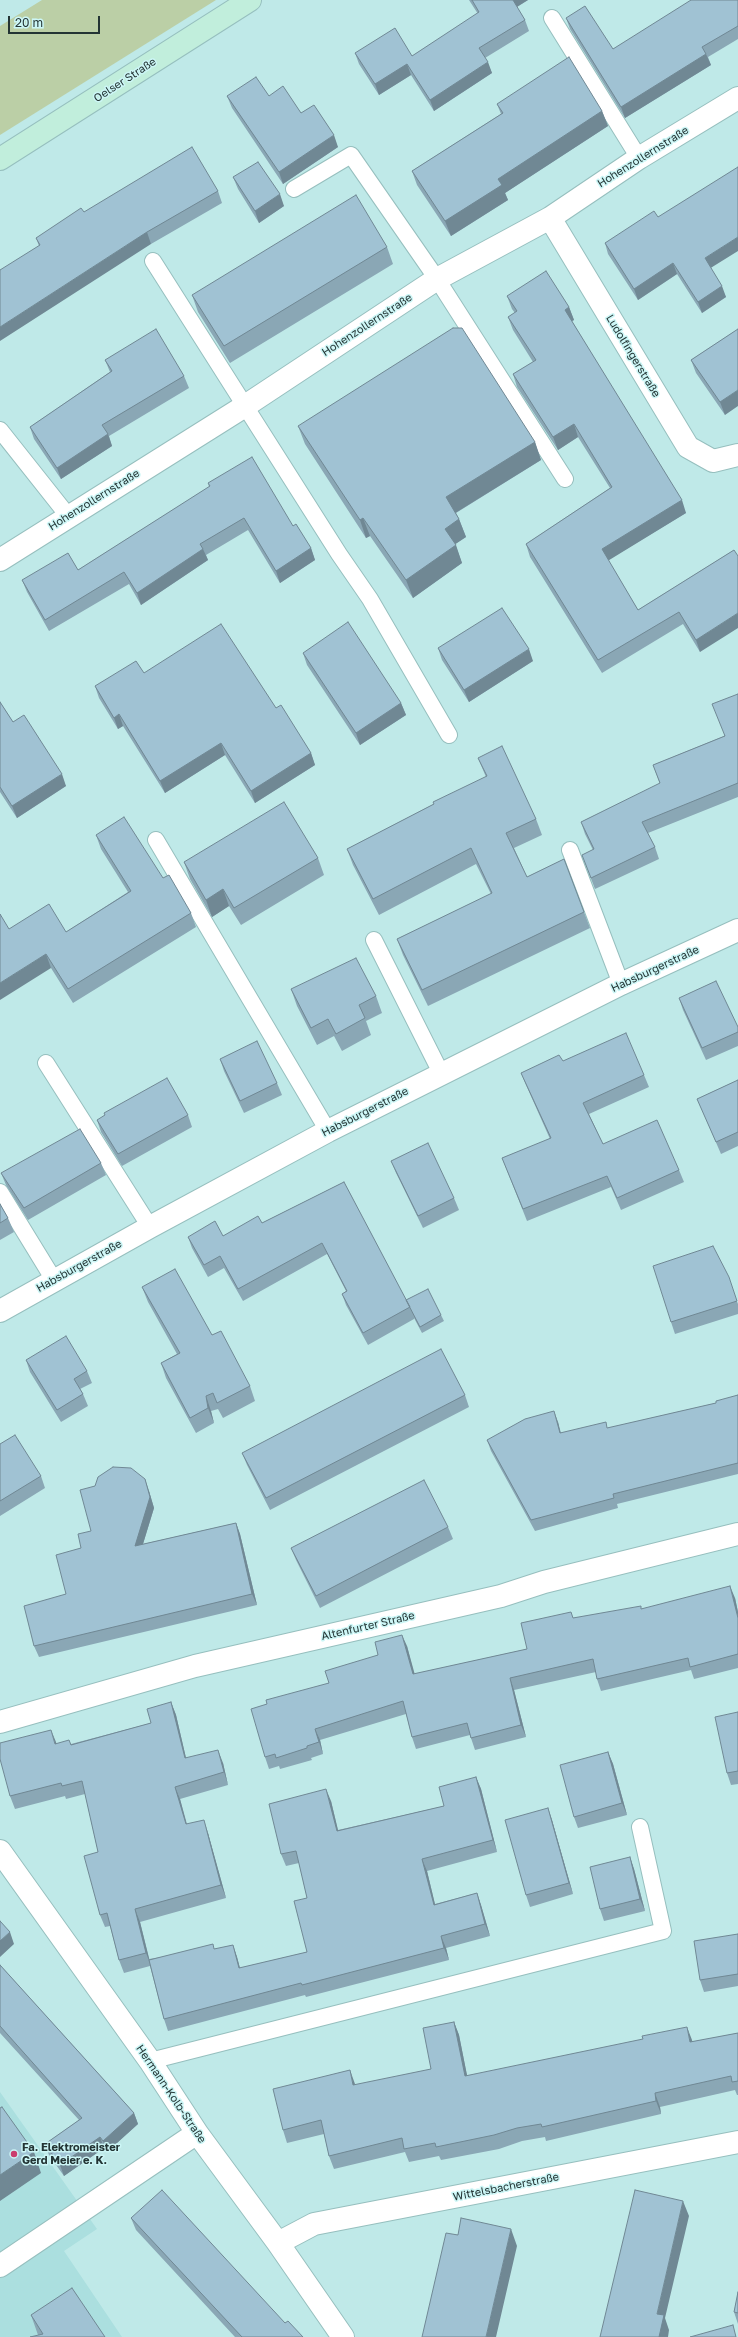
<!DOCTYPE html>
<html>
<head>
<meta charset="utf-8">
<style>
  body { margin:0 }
  #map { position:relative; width:738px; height:2337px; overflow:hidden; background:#bfe9e8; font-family:"Golos Text",sans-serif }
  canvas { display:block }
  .scale { position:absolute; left:8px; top:16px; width:92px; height:18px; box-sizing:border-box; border:2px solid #233434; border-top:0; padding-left:5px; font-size:12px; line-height:14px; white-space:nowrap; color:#233434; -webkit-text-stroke:3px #ccf6f6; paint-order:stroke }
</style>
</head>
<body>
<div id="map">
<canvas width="738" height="2337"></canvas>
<div class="scale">20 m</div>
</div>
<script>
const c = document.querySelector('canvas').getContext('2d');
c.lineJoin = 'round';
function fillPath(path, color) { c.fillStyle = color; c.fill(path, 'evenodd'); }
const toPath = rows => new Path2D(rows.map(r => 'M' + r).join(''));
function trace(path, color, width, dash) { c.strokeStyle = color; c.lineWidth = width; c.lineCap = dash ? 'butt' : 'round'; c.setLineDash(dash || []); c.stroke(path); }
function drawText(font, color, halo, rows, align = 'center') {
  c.font = font + ' "Golos Text",sans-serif'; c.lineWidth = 3; c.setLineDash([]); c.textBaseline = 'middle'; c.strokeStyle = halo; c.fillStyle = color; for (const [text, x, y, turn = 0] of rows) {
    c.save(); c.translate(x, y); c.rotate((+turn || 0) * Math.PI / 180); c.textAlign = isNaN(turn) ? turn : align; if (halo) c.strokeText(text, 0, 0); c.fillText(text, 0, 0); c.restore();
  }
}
fillPath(toPath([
  [0,2092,97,2229,64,2251,122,2337,0,2337]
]), '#abdfdf');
fillPath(toPath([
  [42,0,216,0,0,135,0,26]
]), '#bbcfa6');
const lane = toPath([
  [552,18,639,158],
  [294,189,351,155,437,279,565,479],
  [153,261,339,554,370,599,449,735],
  [0,430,69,517],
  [156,840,328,1131],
  [570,850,621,984],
  [374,940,441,1073],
  [46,1063,150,1227],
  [0,1192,54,1280],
  [150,2061,663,1931,640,1827]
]);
const street = toPath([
  [550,218,688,447,713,461,738,455],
  [0,560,245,406,437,279,550,218,639,158,738,98],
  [0,1311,150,1227,328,1131,621,984,738,930],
  [0,1722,195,1666,501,1596,544,1582,738,1534],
  [0,1851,150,2061,197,2133,278,2243,343,2337],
  [278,2243,314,2224,738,2142],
  [0,2266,197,2133]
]);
const secondary = toPath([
  [0,159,250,0]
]);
trace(lane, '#96bfbe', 18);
trace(street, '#96bfbe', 24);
trace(secondary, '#96bfbe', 24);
trace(lane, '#fff', 16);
trace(street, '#fff', 22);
trace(secondary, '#c1eedc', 22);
fillPath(toPath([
  [469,0,528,0,517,7,525,20,529,31,485,58,492,73,434,111,411,75,379,95,359,64,355,53,412,56,478,14],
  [738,0,738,39,708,57,711,65,625,118,570,29,566,18,613,49],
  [227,96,269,96,301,113,338,147,283,184,232,108],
  [497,104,602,111,608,126,505,193,508,200,451,236,417,185,412,171,501,114],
  [233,177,284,206,259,223,238,189],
  [218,191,222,203,151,244,39,246,36,238,84,212],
  [658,217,711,268,726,297,702,313,677,274,638,300,608,254,605,243],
  [387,247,393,264,230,363,198,312,192,295],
  [507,296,569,307,574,320,572,321,686,513,608,560,638,610,734,550,700,652,683,624,602,673,530,557,526,544,610,488,578,437,558,450,517,387,513,374,533,362,513,330,508,317,515,313,512,309],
  [738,329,725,415,696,373,691,360],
  [105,360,184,376,189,388,109,436,112,446,61,479,34,439,30,427,110,372],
  [298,426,535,442,541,460,456,513,459,519,466,537,455,544,462,563,413,598,370,536,366,538,305,444],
  [208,483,293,526,311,548,315,560,280,583,248,530,206,555,208,560,141,605,129,584,49,631,27,592,22,580,78,570,209,487],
  [438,648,533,661,469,702,442,660],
  [303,653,401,703,406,715,360,745,307,665],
  [95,686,276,708,311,753,315,765,255,803,225,755,165,793,123,726,118,729,99,698],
  [738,694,738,797,648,833,655,847,659,859,595,889,582,855,593,850,585,834,581,822,660,784,653,765,724,736],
  [0,702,13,722,66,786,17,818,0,792],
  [478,758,536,819,542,835,514,848,527,877,564,859,590,928,428,1006,403,955,397,939,491,894,476,864,379,915,353,865,347,849,486,777],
  [96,835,163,878,191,913,196,927,73,1003,51,968,9,929,66,932,128,892,101,849],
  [318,858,324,875,241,925,229,906,212,917,190,879,184,862],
  [291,989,376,996,382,1013,366,1021,371,1035,342,1051,334,1036,317,1045,297,1006],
  [679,998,738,1027,738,1046,706,1060,683,1010],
  [220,1059,277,1083,282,1095,244,1113,224,1071],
  [563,1061,644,1075,649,1087,589,1114,603,1144,679,1170,684,1182,621,1210,611,1187,527,1221,502,1158,550,1139,526,1085,521,1073],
  [738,1080,738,1146,721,1154,702,1110,697,1099],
  [188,1115,192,1127,122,1166,101,1132,97,1120],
  [391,1161,454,1198,459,1210,423,1228,396,1173],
  [101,1163,106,1175,28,1220,6,1185,1,1173],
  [344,1182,406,1300,441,1315,444,1321,422,1333,414,1318,414,1319,368,1345,346,1305,342,1294,346,1291,327,1254,243,1301,224,1268,208,1277,192,1248,188,1237,223,1236,262,1223],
  [0,1204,8,1218,14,1232,0,1240],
  [713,1246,738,1304,738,1314,675,1334,671,1322],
  [142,1287,212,1335,250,1386,255,1401,223,1418,218,1409,211,1411,214,1423,196,1433,166,1378,161,1363,177,1354,148,1302],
  [26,1360,87,1371,92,1383,80,1389,83,1394,88,1406,61,1422,30,1372],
  [465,1395,469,1407,270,1510,247,1465,242,1453],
  [738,1395,738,1474,617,1504,618,1508,535,1531,491,1451,487,1440,558,1422,561,1433,608,1428,716,1403],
  [0,1444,41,1476,45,1488,0,1516],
  [149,1491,154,1508,143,1544,236,1523,240,1534,257,1605,39,1657,34,1646,66,1594,81,1548,91,1531],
  [448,1527,453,1539,320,1608,296,1560,291,1548],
  [735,1598,738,1612,738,1668,694,1679,691,1670,601,1691,597,1679,596,1672,514,1690,526,1737,475,1750,470,1735,416,1749,412,1737,406,1714,320,1740,323,1754,311,1758,312,1760,280,1769,279,1766,269,1769,265,1757,267,1704,329,1683,378,1655,407,1646,414,1674,527,1649,573,1618,642,1609],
  [171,1702,176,1715,186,1758,223,1763,228,1785,180,1799,187,1824,208,1833,226,1898,140,1922,149,1959,215,1949,233,1945,237,1957,240,1968,307,1952,307,1898,299,1863,286,1866,281,1854,331,1801,338,1830,444,1806,476,1777,481,1789,497,1852,427,1871,435,1904,477,1893,481,1905,490,1936,446,1948,449,1960,306,1997,305,1995,168,2031,164,2019,150,1966,124,1973,119,1960,110,1926,105,1927,100,1915,98,1852,85,1794,66,1799,65,1796,15,1809,10,1796,56,1744,71,1744,151,1723],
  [738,1712,738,1784,731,1785,727,1773],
  [608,1752,613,1764,627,1815,578,1828,574,1817],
  [548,1808,552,1820,573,1894,530,1907,526,1895],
  [630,1857,634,1869,645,1911,604,1921,600,1909],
  [738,1934,738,1986,704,1992,700,1980],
  [0,1965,134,2113,138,2124,107,2152,104,2148,64,2176,49,2155,45,2144,79,2120,0,2033],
  [454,2022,459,2035,467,2076,692,2040,692,2042,738,2033,738,2095,737,2095,735,2090,660,2107,661,2114,546,2141,545,2137,522,2141,499,2149,441,2160,439,2156,409,2162,405,2152,334,2169,329,2156,324,2134,287,2143,283,2130,431,2069],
  [131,2218,285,2323,303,2337,235,2337,136,2230],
  [738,2292,738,2324,734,2312],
  [31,2315,105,2337,38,2335]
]), '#8aa7b5');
fillPath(toPath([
  [512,0,528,0,515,8],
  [706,54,711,65,625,118,621,107],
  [488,62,492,73,434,111,430,100],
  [407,64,411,75,379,95,375,84],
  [602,111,608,126,505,193,508,200,451,236,445,221,498,179],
  [334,135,338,147,283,184,279,172],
  [280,194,284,206,259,223,255,211],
  [147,232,151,244,0,341,0,327],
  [738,237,738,251,709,269,705,258],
  [673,263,677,274,638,300,634,289],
  [722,286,726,297,702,313,698,302],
  [569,307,574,320,570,322,565,310],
  [738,390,738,406,725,415,720,402],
  [574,424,578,437,558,450,553,437],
  [108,434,112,446,61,479,57,468],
  [535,442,541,460,452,515,446,497],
  [682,500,686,513,606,562,602,549],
  [363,518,370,536,366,538,360,520],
  [459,519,466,537,451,547,445,529],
  [456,545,462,563,413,598,406,580],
  [311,548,315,560,280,583,276,571],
  [203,549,208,560,141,605,137,593],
  [738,613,738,628,700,652,696,640],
  [529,649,533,661,469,702,464,690],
  [401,703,406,715,360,745,356,733],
  [119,714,123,726,118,729,114,718],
  [221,743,225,755,165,793,160,781],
  [311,753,315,765,255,803,251,791],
  [62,774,66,786,17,818,12,806],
  [223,889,229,906,212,917,206,900],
  [46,954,51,968,0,1000,0,983],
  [206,1396,211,1411,214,1423,208,1408],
  [554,1411,558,1422,563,1444],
  [145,1479,149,1491,154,1508,139,1557,135,1546],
  [236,1523,240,1534,257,1605,252,1594],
  [730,1586,735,1598,738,1612,738,1618],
  [402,1635,407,1646,418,1686,413,1674],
  [510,1678,514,1690,526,1737,521,1725],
  [171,1702,176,1715,189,1771,185,1758],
  [315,1729,320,1740,323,1754,319,1742],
  [51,1730,56,1742,59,1757,55,1744],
  [218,1750,223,1763,228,1785,224,1772],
  [608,1752,613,1764,627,1815,622,1803],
  [476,1777,481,1789,497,1852,493,1840],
  [175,1787,180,1799,190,1837,186,1824],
  [326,1789,331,1801,341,1843,337,1831],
  [548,1808,552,1820,573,1894,569,1883],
  [204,1820,208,1833,226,1898,221,1885],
  [630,1857,634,1869,645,1911,640,1899],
  [422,1859,427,1871,438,1917,434,1905],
  [477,1893,481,1905,490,1936,485,1924],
  [135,1909,140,1922,151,1966,146,1953],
  [10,1932,14,1944,0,1957,0,1941],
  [441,1936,446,1948,449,1960,444,1948],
  [233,1945,237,1957,243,1980,239,1968],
  [454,2022,459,2035,470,2090,465,2076],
  [687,2027,692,2040,695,2056,690,2042],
  [350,2070,355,2084,358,2098,353,2085],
  [655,2093,660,2107,661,2114,656,2101],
  [134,2113,138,2124,107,2152,103,2141],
  [100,2137,104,2148,64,2176,60,2165],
  [34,2152,41,2173,0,2201,0,2175],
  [683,2201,689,2216,665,2318,669,2330,668,2337,659,2337,657,2314],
  [511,2229,517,2246,496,2337,486,2337]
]), '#708894');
const building = toPath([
  [472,0,513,0,525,20,479,48,488,62,430,100,407,64,375,84,355,53,395,28,412,56,479,12,472,0],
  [691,0,738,0,738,26,702,47,706,54,621,107,566,18,585,6,613,49,691,0],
  [569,57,602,111,498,179,502,185,445,221,412,171,503,113,497,104,569,57],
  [256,77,269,96,283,86,301,113,314,105,334,135,279,172,227,96,256,77],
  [192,147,218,191,147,232,0,327,0,270,40,245,36,238,81,208,84,212,192,147],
  [258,162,280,194,255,211,233,177,258,162],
  [738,167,738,237,705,258,722,286,698,302,673,263,634,289,605,243,654,211,658,217,738,167],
  [356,195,387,247,224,346,192,295,356,195],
  [546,271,569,307,565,310,682,500,602,549,638,610,734,550,738,556,738,613,696,640,679,612,598,660,526,544,612,487,574,424,553,437,513,374,536,360,508,317,517,311,507,296,546,271],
  [453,328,462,328,535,442,446,497,459,519,445,529,456,545,406,580,363,518,360,520,298,426,453,328],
  [156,329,184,376,102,425,108,434,57,468,30,427,112,371,105,360,156,329],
  [738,329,738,390,720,402,691,360,738,329],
  [252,457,293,526,296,524,311,548,276,571,244,518,200,544,203,549,137,593,124,572,45,620,22,580,68,553,78,570,210,486,208,483,252,457],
  [502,608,529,649,464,690,438,648,502,608],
  [348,622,401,703,356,733,303,653,348,622],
  [221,624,276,708,281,705,311,753,251,791,221,743,160,781,119,714,114,718,95,686,136,661,144,673,221,624],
  [738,694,738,783,642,822,655,847,591,878,582,855,594,849,581,822,660,783,653,765,725,736,712,704,738,694],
  [0,702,13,722,24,715,62,774,12,806,0,787,0,702],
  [502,746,536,819,506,833,527,877,564,859,584,912,422,990,397,939,492,893,471,848,373,899,347,849,434,804,433,802,487,776,478,758,502,746],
  [284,802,318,858,234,908,223,889,206,900,184,862,284,802],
  [124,817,163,878,169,875,191,913,68,989,46,954,0,983,0,914,9,929,49,904,66,932,131,891,96,835,124,817],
  [356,958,376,996,359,1005,365,1018,336,1034,328,1019,311,1028,291,989,356,958],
  [716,981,738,1027,738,1032,702,1048,679,998,716,981],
  [626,1033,644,1075,583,1103,603,1144,657,1120,679,1170,617,1198,607,1176,523,1209,502,1158,551,1138,521,1073,559,1055,563,1061,626,1033],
  [257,1041,277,1083,240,1101,220,1059,257,1041],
  [167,1078,188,1115,118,1154,97,1120,105,1115,104,1113,167,1078],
  [738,1080,738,1132,716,1142,697,1099,738,1080],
  [80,1129,101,1163,24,1208,1,1173,80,1129],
  [428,1143,454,1198,418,1216,391,1161,428,1143],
  [344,1182,410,1307,363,1333,342,1294,347,1291,322,1243,238,1289,220,1256,204,1265,188,1237,215,1221,223,1236,258,1216,262,1223,344,1182],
  [0,1204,8,1218,0,1223,0,1204],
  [713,1246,729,1277,737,1301,671,1322,653,1266,713,1246],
  [175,1269,212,1335,221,1331,250,1386,217,1403,213,1393,206,1396,208,1408,190,1418,161,1363,180,1353,142,1287,175,1269],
  [428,1289,441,1315,420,1327,406,1300,428,1289],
  [66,1336,87,1371,74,1379,83,1394,57,1410,26,1360,66,1336],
  [441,1349,465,1395,266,1498,242,1453,441,1349],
  [738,1395,738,1463,613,1494,614,1498,531,1520,487,1440,525,1419,554,1411,560,1433,606,1422,607,1428,716,1403,716,1401,738,1395],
  [15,1435,41,1476,0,1501,0,1444,15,1435],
  [113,1467,131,1468,145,1479,150,1497,135,1546,236,1523,252,1594,34,1646,24,1606,66,1594,56,1555,81,1548,78,1534,91,1531,80,1490,95,1486,98,1477,113,1467],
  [424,1480,448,1527,316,1596,291,1548,424,1480],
  [730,1586,738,1618,738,1654,690,1667,688,1658,597,1679,593,1659,510,1678,521,1725,471,1738,467,1723,412,1737,403,1701,315,1729,319,1742,307,1746,307,1748,276,1758,275,1754,265,1757,251,1709,267,1704,266,1700,329,1683,325,1671,378,1655,375,1642,402,1635,413,1674,527,1649,521,1623,571,1612,573,1618,641,1606,641,1609,730,1586],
  [171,1702,185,1758,218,1750,224,1772,175,1787,186,1824,204,1820,221,1885,135,1909,146,1953,119,1960,107,1913,100,1915,84,1856,98,1852,82,1781,62,1786,61,1783,10,1796,0,1759,0,1743,51,1730,55,1744,69,1740,71,1745,151,1723,147,1709,171,1702],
  [738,1712,738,1771,727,1773,715,1717,738,1712],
  [608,1752,622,1803,574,1817,560,1765,608,1752],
  [476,1777,493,1840,422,1859,434,1905,477,1893,485,1924,441,1936,444,1948,302,1985,301,1983,164,2019,149,1960,213,1944,214,1949,233,1945,239,1968,307,1952,294,1901,307,1898,296,1851,281,1854,269,1804,326,1789,337,1831,444,1806,439,1787,476,1777],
  [548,1808,569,1883,526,1895,505,1820,548,1808],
  [630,1857,640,1899,600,1909,590,1867,630,1857],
  [0,1921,10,1932,0,1941,0,1921],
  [738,1934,738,1974,700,1980,694,1941,738,1934],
  [0,1965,134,2113,103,2141,100,2137,60,2165,45,2144,82,2118,0,2026,0,1965],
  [454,2022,465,2076,643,2039,642,2036,687,2027,690,2042,738,2033,738,2081,732,2082,731,2076,655,2093,656,2101,542,2127,541,2124,517,2128,494,2135,436,2147,435,2143,404,2149,402,2138,329,2156,321,2120,283,2130,273,2089,350,2070,353,2085,431,2069,423,2028,454,2022],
  [2,2107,34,2152,0,2175,0,2108,2,2107],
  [162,2190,285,2323,288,2321,303,2337,242,2337,131,2218,162,2190],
  [635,2190,683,2201,657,2314,664,2315,659,2337,600,2337,635,2190],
  [461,2218,511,2229,486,2337,422,2337,446,2233,458,2235,461,2218],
  [72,2288,105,2337,30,2337,43,2334,31,2315,72,2288],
  [738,2292,738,2313,734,2312,738,2292],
  [733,2325,736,2337,690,2337,733,2325]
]);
fillPath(building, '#a0c2d3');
trace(building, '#708894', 1);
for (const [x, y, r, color] of [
  [14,2154,4,"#ca3d6e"]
]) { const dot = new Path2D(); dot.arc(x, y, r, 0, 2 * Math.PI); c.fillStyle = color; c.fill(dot); trace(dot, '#ccf6f6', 1.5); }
drawText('11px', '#233434', '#ccf6f6', [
  ["Oelser Straße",125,80,-33],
  ["Hohenzollernstraße",643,157,-32],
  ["Hohenzollernstraße",367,325,-33],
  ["Ludolfingerstraße",633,356,59],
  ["Hohenzollernstraße",94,500,-32],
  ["Habsburgerstraße",655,969,-25],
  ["Habsburgerstraße",365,1112,-27],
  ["Habsburgerstraße",79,1266,-29],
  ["Altenfurter Straße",368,1626,-13],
  ["Hermann-Kolb-Straße",171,2094,56],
  ["Wittelsbacherstraße",506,2187,-11]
]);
drawText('bold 11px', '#233434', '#ccf6f6', [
  ["Fa. Elektromeister",22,2148],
  ["Gerd Meier e. K.",22,2161]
], 'left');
</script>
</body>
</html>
